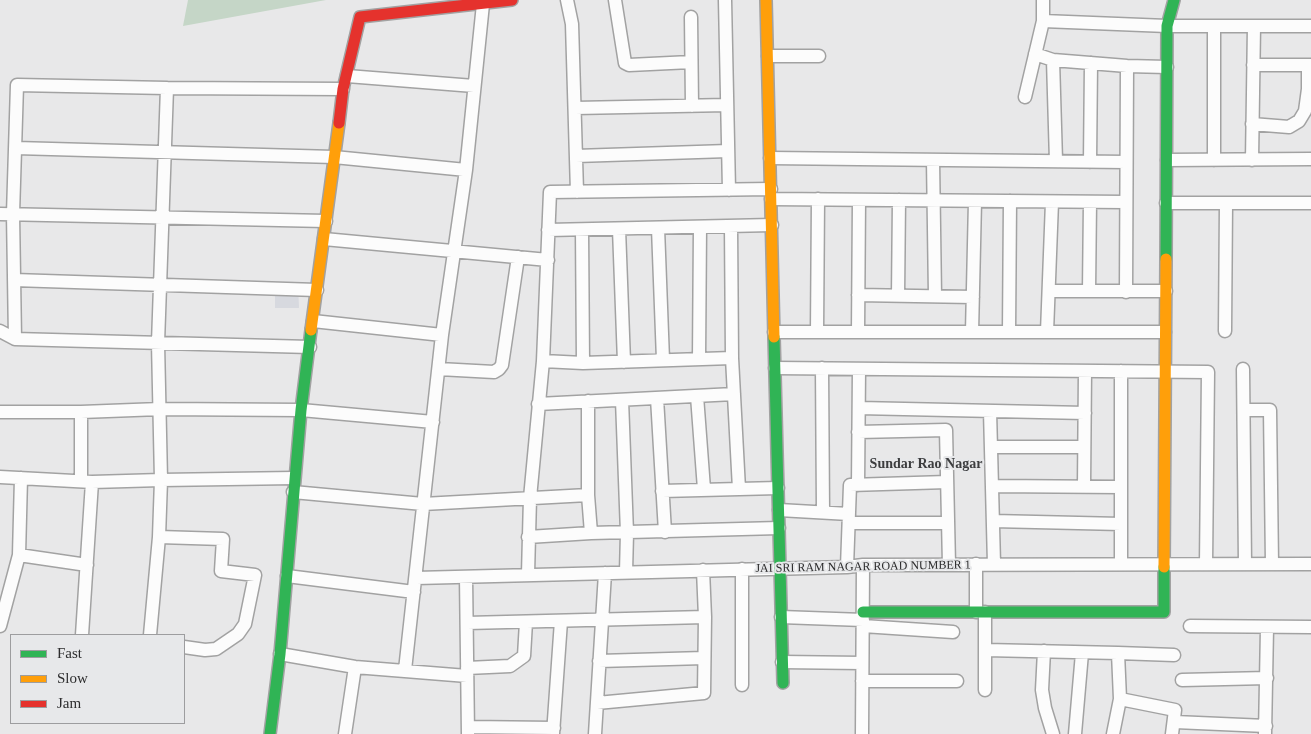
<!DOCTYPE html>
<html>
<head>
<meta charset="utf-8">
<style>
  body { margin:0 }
  #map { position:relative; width:1311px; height:734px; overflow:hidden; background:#e8e8e9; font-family:"Times New Roman",serif }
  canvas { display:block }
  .legend { position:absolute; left:10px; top:634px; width:175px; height:90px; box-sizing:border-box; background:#e7e8ea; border:1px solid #9d9d9f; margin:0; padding:6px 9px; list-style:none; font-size:15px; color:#2d2d2e }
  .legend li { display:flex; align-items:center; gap:10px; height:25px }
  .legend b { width:25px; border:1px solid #9d9d9f }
</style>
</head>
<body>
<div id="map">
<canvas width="1311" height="734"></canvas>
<ul class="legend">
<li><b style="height:6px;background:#30b455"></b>Fast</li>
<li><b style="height:6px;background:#ff9f0a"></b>Slow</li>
<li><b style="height:6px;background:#e5322d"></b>Jam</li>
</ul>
</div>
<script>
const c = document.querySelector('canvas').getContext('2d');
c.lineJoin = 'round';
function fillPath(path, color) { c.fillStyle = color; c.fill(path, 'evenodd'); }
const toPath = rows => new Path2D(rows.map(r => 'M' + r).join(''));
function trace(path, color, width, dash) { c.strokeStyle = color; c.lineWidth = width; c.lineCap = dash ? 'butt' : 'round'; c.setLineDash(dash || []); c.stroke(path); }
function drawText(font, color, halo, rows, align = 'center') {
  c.font = font + ' "Times New Roman",serif'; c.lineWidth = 4; c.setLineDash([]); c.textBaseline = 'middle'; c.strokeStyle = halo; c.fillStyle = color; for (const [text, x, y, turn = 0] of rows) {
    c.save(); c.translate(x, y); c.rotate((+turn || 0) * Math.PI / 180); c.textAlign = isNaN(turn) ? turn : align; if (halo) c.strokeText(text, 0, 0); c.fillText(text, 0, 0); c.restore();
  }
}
fillPath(toPath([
  [298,282,299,308,275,308,275,283]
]), '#d7d9df');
fillPath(toPath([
  [188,0,326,0,183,26]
]), '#c5d6c7');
const street = toPath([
  [567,0,572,24,577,192],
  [615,0,625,63,629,65,691,62],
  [725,0,729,190],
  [691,17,692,106],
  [1043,21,1167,26,1311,26],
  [1035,54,1053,60,1127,66,1167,67],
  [768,56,819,56],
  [1053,60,1056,161],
  [1253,65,1311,65],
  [347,76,474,86],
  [1025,97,1043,21,1043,0],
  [575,108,727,105],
  [1252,124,1289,127,1299,121,1305,111,1308,89,1308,65],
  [16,148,334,157,466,170],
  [576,156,728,151],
  [770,158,1126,162],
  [933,160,935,296],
  [1167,160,1311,159],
  [1214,160,1214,26],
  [1252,160,1254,26],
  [1090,162,1091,63],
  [771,199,1125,202],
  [1166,203,1311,203],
  [0,214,326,221],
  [731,226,732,358,739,489],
  [658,228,663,360],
  [619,229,624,362],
  [548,230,772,225],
  [582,230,583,363],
  [324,239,548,260],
  [14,280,317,290],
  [1049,291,1166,291],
  [1089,291,1090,202],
  [1126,292,1127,66],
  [858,295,973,297],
  [898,296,899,200],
  [313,321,442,335],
  [0,331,15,339,310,347],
  [1225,331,1226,203],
  [774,332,1165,332],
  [817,332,818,199],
  [858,332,859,200],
  [972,332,975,201],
  [1009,332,1010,201],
  [1047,332,1052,202],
  [15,339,13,214,17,85,167,88,343,89],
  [699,359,700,227],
  [543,361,583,363,732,358],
  [775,368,1208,372,1206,564],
  [822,368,823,512],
  [439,369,494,372,499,369,502,365,518,257],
  [1243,369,1245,564],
  [697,396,704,489],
  [657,398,665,532],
  [622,400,627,533,626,572],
  [588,401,588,495,591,533],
  [538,404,734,394],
  [859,408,1085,413],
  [1244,410,1270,410,1272,564],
  [990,411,994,564],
  [0,412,81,412,160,409,301,410,433,422],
  [81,412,81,481],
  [858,432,946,430,949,565],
  [991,447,1084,447],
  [0,477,92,482,161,480,294,478],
  [858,485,859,369],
  [992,486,1121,487],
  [1084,486,1085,371],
  [662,491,778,488],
  [293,492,423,504,588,495],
  [779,510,849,514],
  [993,521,1121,524],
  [849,523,948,523],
  [159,537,223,539,221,571,255,575,245,624,238,634,216,649,205,650,184,647],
  [528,537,591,533,779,528],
  [19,555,87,565],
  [976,564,976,612],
  [1121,564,1121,371],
  [847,567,850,485,947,482],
  [742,569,742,685],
  [528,574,530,498,543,361,550,192,771,189],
  [287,576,414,592],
  [466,577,468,734],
  [416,578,847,567,863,565,1311,564],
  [985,612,985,690],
  [781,617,863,620],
  [467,623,705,617],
  [0,626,19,555,21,478],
  [863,626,953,632],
  [1190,626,1311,627],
  [82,635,92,482],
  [150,635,159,537,161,480,158,343,167,88],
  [986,650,1118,653,1120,699,1113,734],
  [1044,651,1042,690,1045,708,1053,734],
  [1118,653,1174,655],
  [280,654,355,667,467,676],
  [599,661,704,658],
  [782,662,862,663],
  [467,668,510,666,524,656,526,622],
  [405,670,442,335,466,170,483,4],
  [1182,680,1267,678],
  [862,681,957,681],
  [1120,699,1175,710,1172,734],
  [597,703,704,693,705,617,703,570],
  [1175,722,1266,726],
  [468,727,554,728],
  [345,734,355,667],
  [553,734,561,621],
  [595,734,605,573],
  [862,734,863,565],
  [1075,734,1082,653],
  [1265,734,1267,628]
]);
const fast = toPath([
  [1166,259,1167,26,1174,0],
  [774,337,783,683],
  [863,612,1164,612,1164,567],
  [270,734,280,654,301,410,311,330]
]);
const slow = toPath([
  [766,0,774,337],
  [311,330,339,123],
  [1164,567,1166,259]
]);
const jam = toPath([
  [339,123,343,89,360,17,512,0]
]);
trace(street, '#a2a2a2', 15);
trace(fast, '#a2a2a2', 14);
trace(slow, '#a2a2a2', 14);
trace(jam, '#a2a2a2', 14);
trace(street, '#fcfcfc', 12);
trace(fast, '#30b455', 11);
trace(slow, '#ff9f0a', 11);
trace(jam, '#e5322d', 11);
drawText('12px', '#2d2d2e', '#e7e8ea', [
  ["JAI SRI RAM NAGAR ROAD NUMBER 1",863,567,-1]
]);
drawText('bold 14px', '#3c3d3f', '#e7e8ea', [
  ["Sundar Rao Nagar",926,464]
]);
</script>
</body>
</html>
